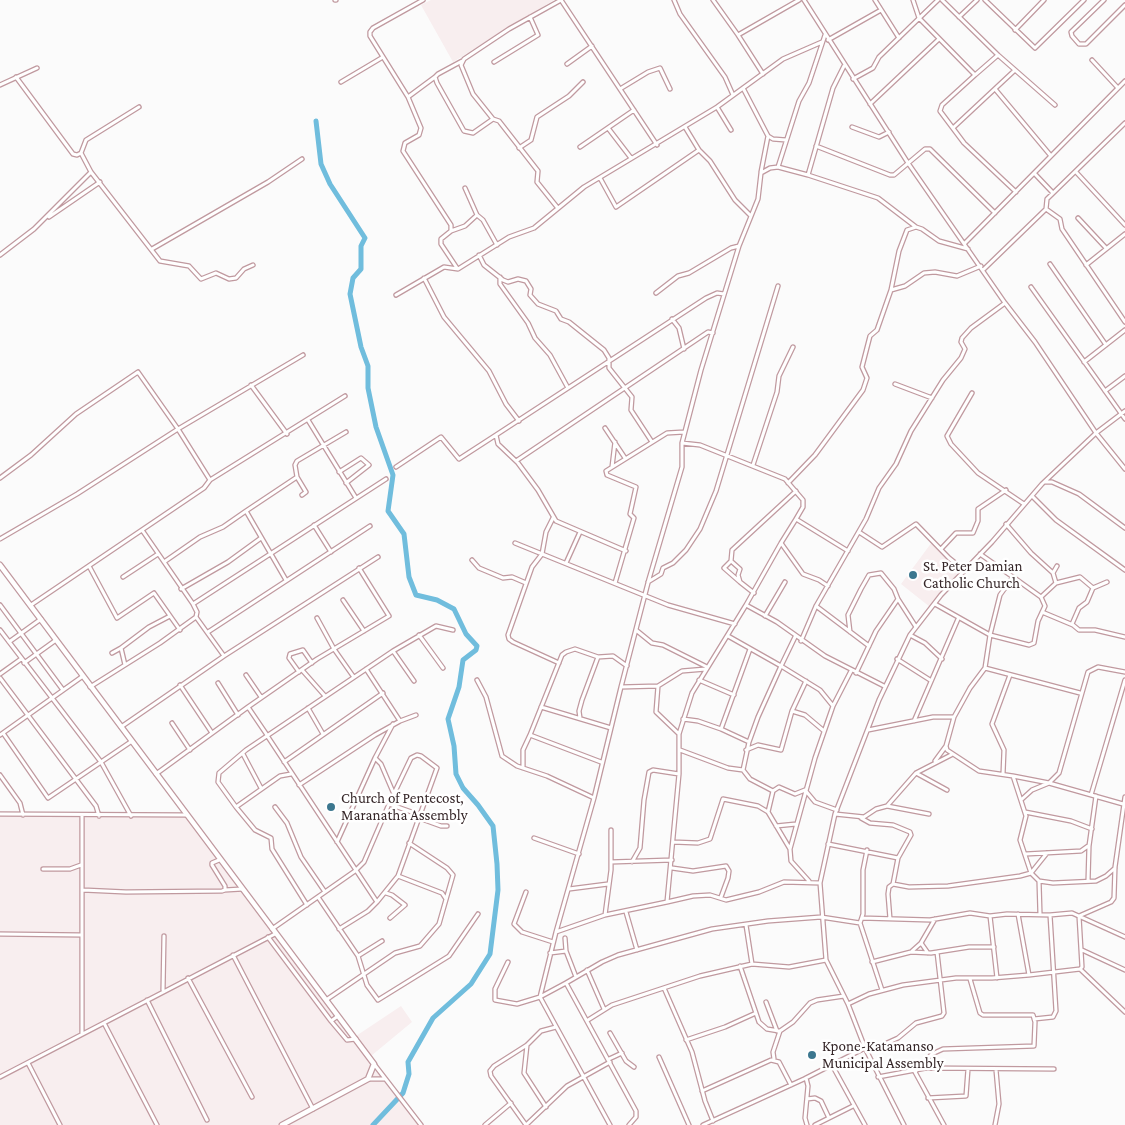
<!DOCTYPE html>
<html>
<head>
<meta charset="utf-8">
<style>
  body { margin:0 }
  canvas { display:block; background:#fbfbfb }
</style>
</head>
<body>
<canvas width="1125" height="1125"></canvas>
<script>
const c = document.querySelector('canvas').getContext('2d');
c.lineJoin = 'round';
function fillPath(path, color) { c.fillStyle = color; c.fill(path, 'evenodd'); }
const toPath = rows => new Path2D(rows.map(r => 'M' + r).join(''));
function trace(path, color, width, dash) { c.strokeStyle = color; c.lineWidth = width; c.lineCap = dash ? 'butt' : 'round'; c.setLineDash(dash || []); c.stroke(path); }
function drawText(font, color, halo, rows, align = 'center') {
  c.font = font + ' "Crimson Pro",serif'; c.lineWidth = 5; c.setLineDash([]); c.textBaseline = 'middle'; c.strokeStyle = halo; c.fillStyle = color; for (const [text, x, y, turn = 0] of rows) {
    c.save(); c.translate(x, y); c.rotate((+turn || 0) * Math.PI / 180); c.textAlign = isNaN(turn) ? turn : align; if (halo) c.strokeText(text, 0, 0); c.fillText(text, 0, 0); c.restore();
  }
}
fillPath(toPath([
  [431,0,554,0,453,62,421,5],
  [932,542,959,571,930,607,901,584],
  [0,814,185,816,374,1067,420,1125,0,1125],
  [401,1006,412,1022,371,1056,356,1036]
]), '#f8eeef');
trace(toPath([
  [316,121,321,164,330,184,365,238,361,246,361,269,353,278,350,294,361,347,368,366,368,388,376,427,393,475,388,511,404,534,409,577,416,595,437,600,454,609,466,634,477,646,476,650,463,660,459,687,448,719,454,746,456,774,463,788,478,805,493,826,497,864,498,890,490,954,471,984,433,1018,408,1062,409,1074,403,1093,373,1125]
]), '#70bddd', 5);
const minor = toPath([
  [335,0,336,0],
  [561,0,657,145],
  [674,0,680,14,725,77,733,95],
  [713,0,738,35],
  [804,0,908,163,1005,303,1035,342,1096,433,1125,469],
  [875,0,899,38],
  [913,0,919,18,975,75,942,105,940,111,964,143,1016,192],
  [942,0,998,55,975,75],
  [985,0,1035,48,1084,0],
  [1104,0,1071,32,1072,36,1079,44,1086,44,1125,5],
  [959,17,977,0],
  [1015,30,1044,0],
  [825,35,809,83,799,101,778,167,808,175,833,88,844,66],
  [828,40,881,10],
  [998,55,1055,105],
  [1092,60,1118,88],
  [462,61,438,74,435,77,437,83,464,131,473,133,493,119],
  [494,62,538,35,530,17],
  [567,64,592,46],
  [763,74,738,35,799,0],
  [16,77,73,154,77,155,81,153],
  [435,77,408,97,421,128,419,135,405,143,403,151,451,225,451,231,441,239,441,244,457,268],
  [853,79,873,68,879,57,938,0],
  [341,82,383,57],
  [0,85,37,68],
  [743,88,768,136,773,139,786,140],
  [620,89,648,72,660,68,670,89],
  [995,89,1051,156],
  [408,97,370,36,370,32,373,28,423,0],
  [870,104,939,39],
  [139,107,86,140,81,153,91,172,160,261,189,266,201,279,216,273,229,279,236,278,244,269,253,265],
  [717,107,731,130],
  [1125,123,1047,199,1046,209,1060,219,1062,229,1125,322],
  [685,127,699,150,710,161,735,200,751,216],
  [852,127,879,137,889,132],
  [954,127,1014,71],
  [608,128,631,158],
  [816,146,890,175,894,175,925,149,930,149,995,213],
  [580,147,634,110],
  [519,148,531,140,537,117,569,96,583,82],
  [761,172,768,136],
  [1076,172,1125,225],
  [1034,173,1053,193],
  [808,175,878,198,916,227],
  [600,178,616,207,699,150],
  [465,188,477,215,483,220,497,245],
  [557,207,537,182,538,171,499,121,493,119,473,94,461,65,464,59,509,29,561,0],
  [49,217,100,182],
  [1078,218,1106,248],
  [451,231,465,226,477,215],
  [965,243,1125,81],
  [152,249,268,182,302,159],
  [0,255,34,229,91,172],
  [479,255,484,265,503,280,508,282,518,279,526,281,531,289,530,295,538,304,556,311,561,319,569,322,604,350,609,358,609,368,632,397,631,410,652,442],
  [1050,264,1106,345],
  [1086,265,1125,234],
  [983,270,1046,209],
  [500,277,500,284,528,323,535,338,550,355,568,388],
  [424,278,444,317,489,371,506,404,519,421],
  [1031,287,1125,419],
  [891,290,905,286,924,273,935,272,957,276,981,266],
  [656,293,678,276,689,273,731,248,739,246],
  [396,295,444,267,458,269,509,237,534,228,584,187,717,107,783,59,822,42],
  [672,319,679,328,684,349],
  [1084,362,1125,330],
  [895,384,932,398],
  [251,385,287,434],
  [1105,391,1125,376],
  [972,393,947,436,951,444,978,473,1024,504],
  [308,420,356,498],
  [605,428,625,458],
  [496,435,706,298,717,293,724,294],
  [682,443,701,370,739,246,758,199,761,173,770,168,778,167],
  [516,461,708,332,713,333],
  [753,465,777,392,779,376,793,347],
  [396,467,441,437,459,459,496,435,498,444,518,463,538,490,556,521,626,551],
  [612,467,615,442],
  [339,472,361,458,369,465,346,483],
  [297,477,306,492,302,495],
  [0,478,31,455,76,414,138,372,178,429,210,480],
  [1045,482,1052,482,1079,494,1125,528],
  [788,483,815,455,863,390,867,378,862,367,870,336,877,330,891,290,899,251,907,230,916,227,922,229,939,241,968,249],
  [1032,496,1056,520,1125,570],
  [553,518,546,532,542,554,532,567,508,635,509,639,513,642,559,663],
  [796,519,781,543,803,574,819,580,828,586],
  [314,525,331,552],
  [142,530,193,604,197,612,196,617,224,656],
  [859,532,882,547,916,524,949,558,964,570],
  [0,539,77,494,178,429,303,355],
  [515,543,668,605,735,624],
  [941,549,956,533,973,533,978,521,978,509,1006,490],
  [472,560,479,568,503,578,512,577,526,583],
  [731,561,724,568,740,582],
  [164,562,200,537,223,527,246,511],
  [566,563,580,532],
  [89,566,117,618,154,593,180,630],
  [1053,573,1057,566],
  [123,577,158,554],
  [1013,577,1041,597],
  [286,580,246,511,297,477,295,465,297,461,346,432],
  [648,582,661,574,663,568,673,563,686,550,700,529,716,491,778,286],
  [615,583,634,518,630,514,636,487,607,475,606,471,667,433,684,432],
  [1056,583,1080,577,1093,588],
  [181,589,228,562,261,538],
  [754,593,740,582,738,575,740,569,731,561,732,550,796,491],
  [898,599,916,627],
  [343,600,364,631],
  [193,604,386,479],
  [935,604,990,635,1000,595,1013,577,980,554],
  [0,605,63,690],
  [31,605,204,488,210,480,345,396],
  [746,605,781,543],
  [816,606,869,646],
  [1042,612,1073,625,1079,630,1095,630,1125,637],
  [765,616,785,582],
  [317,618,334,649,353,676],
  [1072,624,1079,608,1087,602,1093,588,1107,582],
  [0,630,101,762,131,816],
  [636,630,652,643,663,645,707,667],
  [208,632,370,526],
  [850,632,848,615,861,589,869,575,881,573,894,589,898,599,876,631,856,673],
  [419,635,443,668],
  [910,635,925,643,942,659],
  [728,636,781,666,795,637],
  [801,641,816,606,866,519,879,488,896,464,911,431,943,380,961,358,965,349,961,342,962,338,971,328,1005,303],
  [9,642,41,619],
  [393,651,414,681],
  [112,653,121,648],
  [897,659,930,680],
  [24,663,56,640],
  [125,665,121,648,149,627,170,616],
  [985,668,1080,693],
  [706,669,682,671,658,686,621,687,594,798,556,932,605,915,667,902,679,774,679,734,692,693,746,605,777,622,825,656,884,686],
  [302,670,325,696],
  [299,672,289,658,290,654,303,650,312,663],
  [0,674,21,659],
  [246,675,261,697],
  [0,678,96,806,99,816],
  [477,680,486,697,502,756,517,766,547,776,594,798],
  [699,680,734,695],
  [218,683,238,715],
  [180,685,212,733],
  [658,686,656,712,679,734],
  [90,687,160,643,196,617],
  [621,687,649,579,682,467,682,443,700,445,785,479,803,500,803,507,796,519,848,551],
  [541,707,611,728],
  [308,708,323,734],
  [792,711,805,715,824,731],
  [954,717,970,688,985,668,990,635,1029,645,1034,643,1038,621,1045,606,1041,597,1056,583,1053,573,1031,553,1006,524],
  [580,718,579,711,582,700,598,657],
  [683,719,698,721,721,729,749,742,758,717,781,666,820,690,833,706],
  [400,721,416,715],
  [914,721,958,619],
  [172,723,190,750],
  [121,727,224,656,378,557],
  [721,729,750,649],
  [868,730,933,717,954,717,946,746,947,750,979,771,1013,776,1026,816,1020,840,1031,873,1039,881,1040,914],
  [3,733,48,798,132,741],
  [0,735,83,676],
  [267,735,248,707,317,659,389,616,359,568],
  [268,737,377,902,398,876,442,893,446,899],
  [680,750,728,768,743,770,749,742],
  [746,750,758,745,781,750,792,711,806,681],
  [243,754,261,788],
  [375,758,381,764,393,792],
  [935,761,946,746],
  [284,762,383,693],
  [601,762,530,735,562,655,566,652,575,649,598,657,613,656,627,666],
  [523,768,523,750,530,735],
  [743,770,750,779,773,791,768,812,790,849,791,861,809,881],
  [916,773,947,790],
  [156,774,248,707],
  [1003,774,1004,750,992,724,1010,675],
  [0,775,20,803,23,815],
  [1013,776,1049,783,1123,804],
  [299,785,375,735,400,721,366,669],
  [773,791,779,787,795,794,805,790,815,802,837,810],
  [1091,795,1125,680],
  [1021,800,1032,790,1049,783,1059,773,1088,672,1098,667,1125,672],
  [389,804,411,758,417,755,421,756,437,768,420,815],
  [887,806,916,773,951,755],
  [236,807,280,776,291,774],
  [275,807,287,823,301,857,325,892],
  [1025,812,1071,821,1092,829],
  [0,814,187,815],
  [835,814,864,817,876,809,887,806,929,814],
  [419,818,441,826,447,826],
  [861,818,870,823,893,825,910,832,911,835,898,858],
  [776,826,796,824],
  [534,838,579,854],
  [337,842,375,758,393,724],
  [673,842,698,843,710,839,723,799,758,806,768,812],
  [828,844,898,858,893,884,909,887,948,886,1020,876,1031,873,1047,853],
  [790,849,815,758,833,706,851,671],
  [867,850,863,870,863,914,860,923,882,990],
  [1026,854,1081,851,1088,846],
  [611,862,672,860],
  [632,862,640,848,644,800,649,772,653,770,679,774],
  [672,868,693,871,726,866,729,871,728,878,721,897],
  [43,869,70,869,81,865],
  [1039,881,1053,883,1096,881,1106,876,1115,868],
  [1088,881,1089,846,1096,796],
  [569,889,608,884],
  [83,890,126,892,222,891,225,890,225,886,212,865,212,863,219,860],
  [225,890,242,889],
  [526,892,514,924,522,932,553,942],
  [386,893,392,895,405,905,390,918],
  [318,897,358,956,367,985,378,1000,449,956,478,914],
  [667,902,693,896,710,895,726,900,759,892,784,882,820,883],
  [307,905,272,849,271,838,255,830,236,807,218,782,219,773,246,750,393,651,436,626,453,630],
  [626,912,637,950],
  [605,915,611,870,611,830],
  [862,918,930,920,970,913,990,916],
  [890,919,888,894,889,887,893,884],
  [746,925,752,964],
  [272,929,355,871,364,862,389,804,420,815,398,876],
  [339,929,368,911,377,902],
  [0,934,81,935],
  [268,937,331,1021,338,1016],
  [565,938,566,951],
  [921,943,928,953],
  [1082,950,1125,970],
  [912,951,921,943,935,919],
  [550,953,566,951,576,977],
  [233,955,313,1109],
  [358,956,382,941],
  [508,962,495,989,495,1000,517,1004,540,997,556,932],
  [872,962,911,952,931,953,969,947,994,947],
  [740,966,759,1022,767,1029,779,1031],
  [1080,969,1125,1012],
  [587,970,604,1009],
  [1029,975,1080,969,1082,967,1079,916,1111,902,1114,898,1115,867,1125,797],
  [188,978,252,1097],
  [997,978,990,916,1007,914,1050,915,1072,913,1125,937],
  [566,983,602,962,618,955,712,929,768,921,821,917,860,923],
  [664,988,692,1052,705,1101,713,1121],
  [163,990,164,936],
  [147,1000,207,1120],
  [326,1000,395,953,420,946,439,924,453,875,447,868,409,843],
  [766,1002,777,1031],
  [848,1004,869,994,903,985,956,978,992,978,1029,975,1018,914],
  [1034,1019,1053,1017,1056,1011,1050,915],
  [588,1020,612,1005,700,976,752,964,789,967,826,960],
  [331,1021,347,1040,356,1039],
  [104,1023,157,1125],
  [610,1033,626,1061,634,1067],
  [82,1034,82,815],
  [686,1040,725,1027,756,1013],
  [527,1045,524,1073,546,1107],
  [867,1052,898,1038,916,1023,942,1016,944,1013,937,952],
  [659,1057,689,1125],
  [609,1059,622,1053],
  [774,1059,773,1052,780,1031,793,1022,810,1003,817,1000,844,996],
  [28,1063,60,1125],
  [374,1064,421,1125],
  [832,1065,865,1125],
  [915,1072,932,1054,943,1049,1034,1046,1035,1022,1033,1015,983,1015,980,1013,970,979],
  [915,1072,944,1125],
  [0,1077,275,934],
  [878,1077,926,1068,1054,1069],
  [806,1078,808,1086,805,1118,807,1125],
  [368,1079,385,1079],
  [702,1091,771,1060,779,1062,791,1085],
  [928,1098,966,1096,968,1069],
  [807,1099,815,1098,821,1101,829,1118],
  [485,1125,511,1103],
  [526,1125,491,1076,490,1071,494,1066,527,1045,541,1031,556,1027],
  [526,1125,567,1086,610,1062],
  [610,1125,540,997,566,983,636,1111,636,1117,629,1125],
  [703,1125,804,1079,865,1048],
  [815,1125,853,1106],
  [904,1125,865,1048,848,1004,826,960,820,883,835,814,879,700,910,635,941,595,992,542,1042,484,1096,433,1125,411],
  [995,1125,999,1104,996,1070]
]);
const major = toPath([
  [0,565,374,1064,368,1079,282,1125]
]);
trace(minor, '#c0999f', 5.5);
trace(major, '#c0999f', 7);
trace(minor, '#fff', 3);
trace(major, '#fff', 4.5);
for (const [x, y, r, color] of [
  [913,575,5,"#3c778f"],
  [331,807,5,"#3c778f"],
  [812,1055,5,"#3c778f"]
]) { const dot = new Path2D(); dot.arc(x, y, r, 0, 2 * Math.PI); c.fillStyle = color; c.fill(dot); trace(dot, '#fff', 2); }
drawText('15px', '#352628', '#fff', [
  ["St. Peter Damian",923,566],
  ["Catholic Church",923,583],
  ["Church of Pentecost,",341,798],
  ["Maranatha Assembly",341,815],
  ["Kpone-Katamanso",822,1046],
  ["Municipal Assembly",822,1063]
], 'left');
</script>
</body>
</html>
